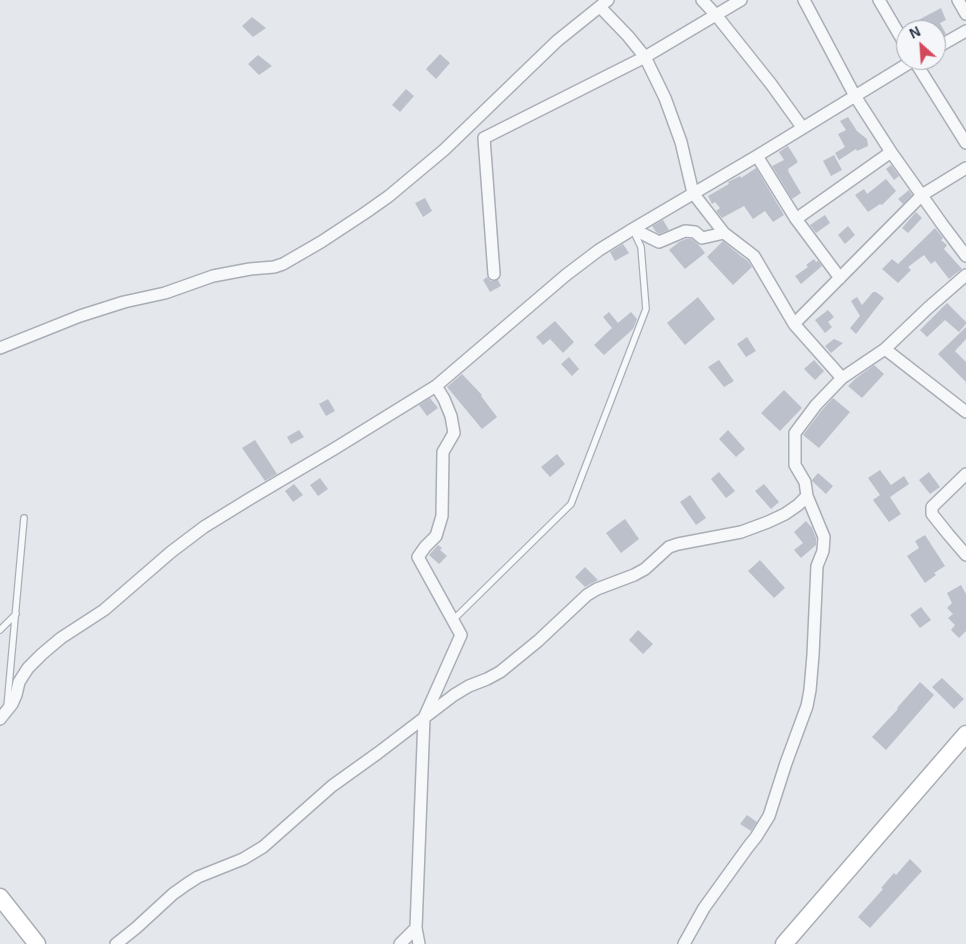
<!DOCTYPE html>
<html>
<head>
<meta charset="utf-8">
<style>
  body { margin:0 }
  #map { position:relative; width:966px; height:944px; overflow:hidden; background:#e4e7ec; font-family:Helvetica,sans-serif }
  canvas { display:block }
  .north { position:absolute; left:896px; top:20px; width:50px; height:50px; box-sizing:border-box; background:#f4f6f9; border:1px solid #a4a8b1; border-radius:50%; rotate:334deg; font-size:14px; font-weight:700; line-height:20px; text-align:center; color:#2b3445 }
  .north::after { content:''; display:block; margin:auto; width:18px; height:22px; background:#d1495b; clip-path:polygon(50% 0,100% 100%,50% 72%,0 100%) }
</style>
</head>
<body>
<div id="map">
<canvas width="966" height="944"></canvas>
<div class="north">N</div>
</div>
<script>
const c = document.querySelector('canvas').getContext('2d');
c.lineJoin = 'round';
function fillPath(path, color) { c.fillStyle = color; c.fill(path, 'evenodd'); }
const toPath = rows => new Path2D(rows.map(r => 'M' + r).join(''));
function trace(path, color, width, dash) { c.strokeStyle = color; c.lineWidth = width; c.lineCap = dash ? 'butt' : 'round'; c.setLineDash(dash || []); c.stroke(path); }
fillPath(toPath([
  [941,8,946,20,940,23,946,34,936,39,936,30,914,30,911,24],
  [252,17,266,28,253,37,242,26],
  [440,54,450,63,436,79,426,69],
  [258,55,272,66,259,75,248,64],
  [406,89,414,96,400,112,392,105],
  [848,117,857,131,867,139,868,146,857,151,856,149,839,160,835,153,845,147,838,134,846,130,840,121],
  [788,146,798,162,788,169,789,171,788,171,801,193,792,199,772,166,784,160,779,152],
  [834,155,842,170,831,176,823,161],
  [891,165,899,176,894,180,886,169],
  [756,168,784,215,773,222,765,211,753,219,744,206,722,218,716,211,720,208,715,202,712,204,708,196,729,184,728,182,740,176,741,178],
  [886,179,896,191,882,205,880,204,868,212,855,195,864,189,867,194],
  [909,190,912,195,903,204,898,199],
  [425,198,432,211,423,217,415,203],
  [916,212,922,218,908,233,902,228],
  [825,215,830,223,816,233,810,225],
  [663,220,669,230,659,234,656,232,652,226],
  [848,226,855,235,845,244,838,235],
  [935,228,943,238,941,240,947,245,944,249,962,269,955,274,949,279,935,261,931,264,924,255,908,267,911,270,898,283,882,269,892,259,898,264],
  [686,239,692,239,698,244,705,253,685,269,669,250,679,242],
  [723,241,742,257,748,261,752,267,733,285,707,257],
  [623,244,629,253,615,261,610,252],
  [814,259,816,262,818,261,822,266,801,284,795,276,808,267,806,265],
  [487,277,491,281,498,280,501,286,490,292,483,280],
  [873,292,876,292,884,298,856,334,850,328,860,316,851,301,857,297,862,305],
  [698,297,715,319,685,345,667,323],
  [947,303,966,322,966,324,959,332,945,320,927,337,920,330],
  [828,310,834,317,828,322,832,327,825,333,815,320],
  [609,312,618,323,631,312,637,319,633,329,604,355,594,345,612,328,603,317],
  [555,321,574,342,563,353,550,339,543,345,536,337],
  [966,327,966,339,955,351,966,362,966,382,938,354],
  [747,337,756,351,746,357,737,344],
  [834,339,843,343,831,353,825,346],
  [569,357,579,369,572,376,561,364],
  [719,360,734,381,724,387,708,367],
  [814,360,824,371,815,380,804,369],
  [874,365,884,374,862,398,848,386,855,379],
  [462,374,482,395,481,396,497,417,482,429,447,387],
  [784,390,802,408,780,431,761,413],
  [430,398,438,408,427,416,419,405],
  [833,398,850,412,819,448,803,435,822,410],
  [328,399,335,411,326,416,319,404],
  [299,430,304,437,291,444,287,437],
  [728,430,745,449,736,457,719,439],
  [255,440,277,474,265,481,242,448],
  [557,454,565,464,550,477,541,467],
  [880,470,891,485,904,476,909,484,890,497,901,514,889,522,873,500,880,495,868,478],
  [719,472,735,491,726,498,711,479],
  [929,472,940,487,930,494,919,480],
  [818,473,833,486,826,494,812,481,812,480],
  [320,478,328,489,318,496,310,485],
  [294,484,303,495,293,502,285,491],
  [764,484,779,502,771,509,755,491],
  [690,495,706,518,696,525,680,502],
  [625,519,639,539,621,553,606,533],
  [806,521,812,528,816,538,816,545,801,558,794,550,803,543,794,532],
  [925,535,945,566,934,573,936,575,925,583,907,556,919,548,915,541],
  [438,545,442,548,440,550,447,556,439,564,429,555],
  [760,560,785,588,774,598,748,571],
  [585,567,598,580,585,587,575,577],
  [961,585,966,594,966,631,959,638,951,630,955,625,948,618,953,614,947,608,952,603,947,593],
  [921,607,931,620,920,628,910,615],
  [638,630,653,644,643,654,629,640],
  [942,678,964,699,954,709,932,687],
  [920,682,934,695,886,750,872,737,898,709,897,708],
  [747,815,757,822,751,831,740,824],
  [910,859,922,871,870,928,858,917,883,889,881,888,894,873,896,875]
]), '#bbc0ca');
const lane = toPath([
  [453,620,571,504,646,309,641,247,633,230],
  [0,630,16,614],
  [7,707,24,518]
]);
const street = toPath([
  [702,0,716,15,771,84,802,127],
  [804,0,855,96,891,152,942,224,966,256],
  [879,0,906,46],
  [958,0,966,14],
  [600,7,628,36,645,57,665,98,681,142,693,193,724,233],
  [936,48,966,31],
  [914,60,966,143],
  [757,156,796,219,840,278],
  [796,219,891,152],
  [633,229,659,242,685,231,695,232,702,238,724,233,754,256,794,324,842,378],
  [494,274,484,138,645,57,741,0],
  [794,324,922,195,966,168],
  [0,348,80,316,124,302,165,293,213,276,250,269,274,267,283,264,321,242,365,213,389,196,444,150,557,41,608,0],
  [885,349,966,412],
  [966,474,932,507,932,514,948,534,966,555],
  [0,719,12,704,16,695,19,682,28,668,42,654,61,638,104,610,171,552,204,527,251,498,334,449,436,386,566,275,599,250,633,229,757,156,914,60],
  [116,944,136,928,173,894,187,884,198,877,243,859,263,847,332,786,378,753,454,695,469,686,487,679,500,672,538,641,587,595,597,589,634,575,645,569,669,547,678,544,741,532,768,522,785,514,798,505,807,496,805,482,795,465,795,433,816,405,842,378,885,349,928,308,966,275],
  [400,944,416,928],
  [419,944,416,928,424,718,461,635,418,557,425,547,436,536,442,516,443,452,454,433,451,416,444,399,436,386],
  [684,944,704,908,748,847,756,837,769,816,786,763,807,706,810,690,813,655,817,566,823,551,824,537,807,496]
]);
const secondary = toPath([
  [0,897,37,944],
  [784,944,966,734]
]);
trace(lane, '#a9aeb7', 8);
trace(street, '#a9aeb7', 14);
trace(secondary, '#a9aeb7', 19);
trace(lane, '#f7f8fa', 5.5);
trace(street, '#f7f8fa', 11);
trace(secondary, '#fff', 16);
</script>
</body>
</html>
